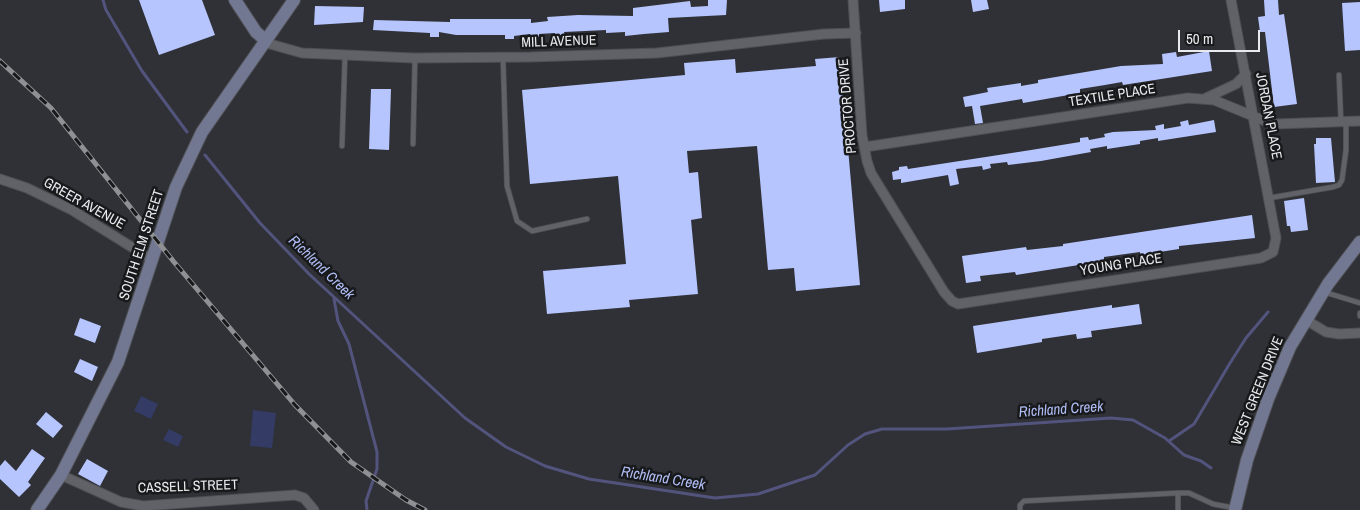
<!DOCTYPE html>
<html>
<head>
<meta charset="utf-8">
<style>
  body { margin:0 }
  #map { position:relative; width:1360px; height:510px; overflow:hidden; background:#2f3136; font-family:"Archivo Narrow",sans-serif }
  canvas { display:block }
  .scale { position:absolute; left:1178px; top:30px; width:82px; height:22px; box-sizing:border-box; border:2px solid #e9eaed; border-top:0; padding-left:6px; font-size:15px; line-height:18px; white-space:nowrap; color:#e9eaed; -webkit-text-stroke:4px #18191b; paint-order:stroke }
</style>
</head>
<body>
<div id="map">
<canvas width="1360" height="510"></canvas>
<div class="scale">50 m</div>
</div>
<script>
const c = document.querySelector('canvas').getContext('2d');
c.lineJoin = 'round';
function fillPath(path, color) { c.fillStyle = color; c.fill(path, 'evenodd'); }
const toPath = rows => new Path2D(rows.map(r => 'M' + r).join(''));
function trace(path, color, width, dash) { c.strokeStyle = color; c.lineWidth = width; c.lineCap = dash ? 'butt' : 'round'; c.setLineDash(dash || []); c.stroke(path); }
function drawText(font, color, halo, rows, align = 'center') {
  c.font = font + ' "Archivo Narrow",sans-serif'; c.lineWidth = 5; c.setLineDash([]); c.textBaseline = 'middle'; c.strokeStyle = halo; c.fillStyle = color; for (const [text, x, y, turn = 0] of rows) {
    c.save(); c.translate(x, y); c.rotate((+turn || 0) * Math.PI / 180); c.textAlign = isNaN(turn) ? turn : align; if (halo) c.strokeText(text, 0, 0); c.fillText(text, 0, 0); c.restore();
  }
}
fillPath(toPath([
  [141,396,158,404,151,419,134,411],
  [253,410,276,413,272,448,250,446],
  [169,429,183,436,178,447,163,440]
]), '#343b65');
trace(toPath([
  [103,0,106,10,142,71,187,132],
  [205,155,260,223,309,274,465,418,506,447,545,466,589,479,715,498,758,494,815,475,848,445,865,434,882,429,947,429,1111,418,1133,420,1165,438,1184,455,1201,461,1211,468],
  [334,299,338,321,349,344,377,452,377,469,366,501,367,510],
  [1169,441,1194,424,1230,363,1246,338,1268,312]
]), '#53547d', 3);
fillPath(toPath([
  [139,0,202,0,215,35,159,55],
  [708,0,727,0,726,15,668,18,669,32,644,34,625,36,625,32,606,33,606,30,564,32,565,36,556,36,555,33,539,34,539,37,531,38,530,34,514,36,514,39,505,39,505,35,456,35,439,32,439,37,430,37,430,33,373,30,374,20,450,22,450,19,531,19,531,23,548,21,547,17,578,15,633,16,633,8,690,1,691,7,708,6],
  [879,0,905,0,905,9,880,12],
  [971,0,987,0,989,9,973,12],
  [1264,0,1278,0,1279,15,1284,14,1297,104,1274,107,1265,32,1260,32,1258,17,1265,16],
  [1360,2,1360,50,1345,51,1342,3],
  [315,6,364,7,363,22,314,25],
  [1209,51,1212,71,1123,85,1122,82,1105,85,1080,89,1080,93,1023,103,1022,99,980,106,983,123,975,124,972,106,965,107,963,97,988,92,987,88,1021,83,1021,86,1038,83,1038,80,1121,66,1163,64,1162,54,1176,52,1177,57],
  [840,57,860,285,796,291,794,268,768,270,757,146,687,151,689,173,698,172,702,218,691,220,698,294,629,300,630,307,547,314,543,271,626,264,618,176,530,184,522,90,685,75,684,63,735,59,736,73,816,66,815,59],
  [371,89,391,89,389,150,369,149],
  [1188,120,1189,125,1214,120,1216,132,1158,141,1158,138,1140,141,1140,144,1107,149,1107,146,1090,149,1091,152,1041,161,1008,165,1007,162,990,164,991,168,983,170,982,166,956,169,959,184,950,186,948,175,901,183,901,179,893,180,892,172,899,170,899,167,907,166,908,169,1031,150,1080,142,1080,138,1088,137,1089,140,1105,137,1104,134,1113,132,1156,130,1155,126,1164,124,1164,129,1181,126,1180,122],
  [1316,138,1331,138,1335,182,1316,183,1314,144,1316,144],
  [1304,198,1308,230,1291,232,1290,226,1287,226,1284,201],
  [1252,215,1255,238,1179,246,1179,249,1140,255,1140,252,1104,257,1104,261,1016,275,1015,272,980,276,981,281,966,283,962,256,1026,247,1027,250,1063,246,1063,244],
  [1139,304,1142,324,1091,331,1092,337,1077,339,1076,334,1042,339,1042,342,977,353,973,326,1112,305,1112,308],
  [80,318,101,326,95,343,74,335],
  [80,359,98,367,92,381,74,372],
  [46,412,63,426,53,438,36,424],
  [32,449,45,458,28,482,31,485,19,497,0,479,0,466,5,460,16,471],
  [87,459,108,471,100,486,78,474]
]), '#b7c5fe');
const lane = toPath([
  [503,57,507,186,517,221,532,231,587,219],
  [1339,75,1341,122],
  [413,144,415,58],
  [342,146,345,55],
  [1269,198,1333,187,1339,185,1342,180,1346,150,1346,121],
  [1324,292,1360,303],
  [1360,313,1360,316],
  [1020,510,1020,505,1024,501,1178,493],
  [1178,510,1178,493,1189,493,1213,504,1234,508]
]);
const street = toPath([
  [853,0,862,135,867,161,871,173,944,292,952,301,958,304,1261,258,1273,252,1276,238,1231,0],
  [264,39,270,44,302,53,413,58,530,57,657,53,824,34,856,33],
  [1206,98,1236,84,1246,74],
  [865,147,1188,98,1214,100,1265,121,1276,124,1360,121],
  [0,179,27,188,72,210,151,259],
  [1306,320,1326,332,1339,334,1360,333],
  [61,475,121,502,143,506,295,495,304,498,314,510]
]);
const secondary = toPath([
  [235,0,256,32,264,39],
  [37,510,61,475,118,362,176,187,202,132,294,0],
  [1235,510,1247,460,1268,399,1290,347,1328,284,1360,242]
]);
trace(lane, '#4e4f53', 6);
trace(street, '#4e4f53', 11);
trace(secondary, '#4e4f53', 14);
trace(lane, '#616268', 4.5);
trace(street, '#616268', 9);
trace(secondary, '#737892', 12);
const rail = toPath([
  [0,61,51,108,174,262,295,405,351,462,406,500,425,510]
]);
trace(rail, '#8e9094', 5);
trace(rail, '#18191b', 3, [9]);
drawText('14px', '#e9eaed', '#18191b', [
  ["MILL AVENUE",559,42,-2],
  ["TEXTILE PLACE",1112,96,-9],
  ["PROCTOR DRIVE",848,106,-95],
  ["JORDAN PLACE",1268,116,79],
  ["GREER AVENUE",84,204,29],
  ["SOUTH ELM STREET",142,245,-72],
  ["YOUNG PLACE",1121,265,-9],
  ["WEST GREEN DRIVE",1258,391,-68],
  ["CASSELL STREET",188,487,-2]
]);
drawText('italic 15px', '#b0bdf5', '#18191b', [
  ["Richland Creek",321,268,44],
  ["Richland Creek",1061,410,-4],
  ["Richland Creek",663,479,9]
]);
</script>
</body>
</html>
